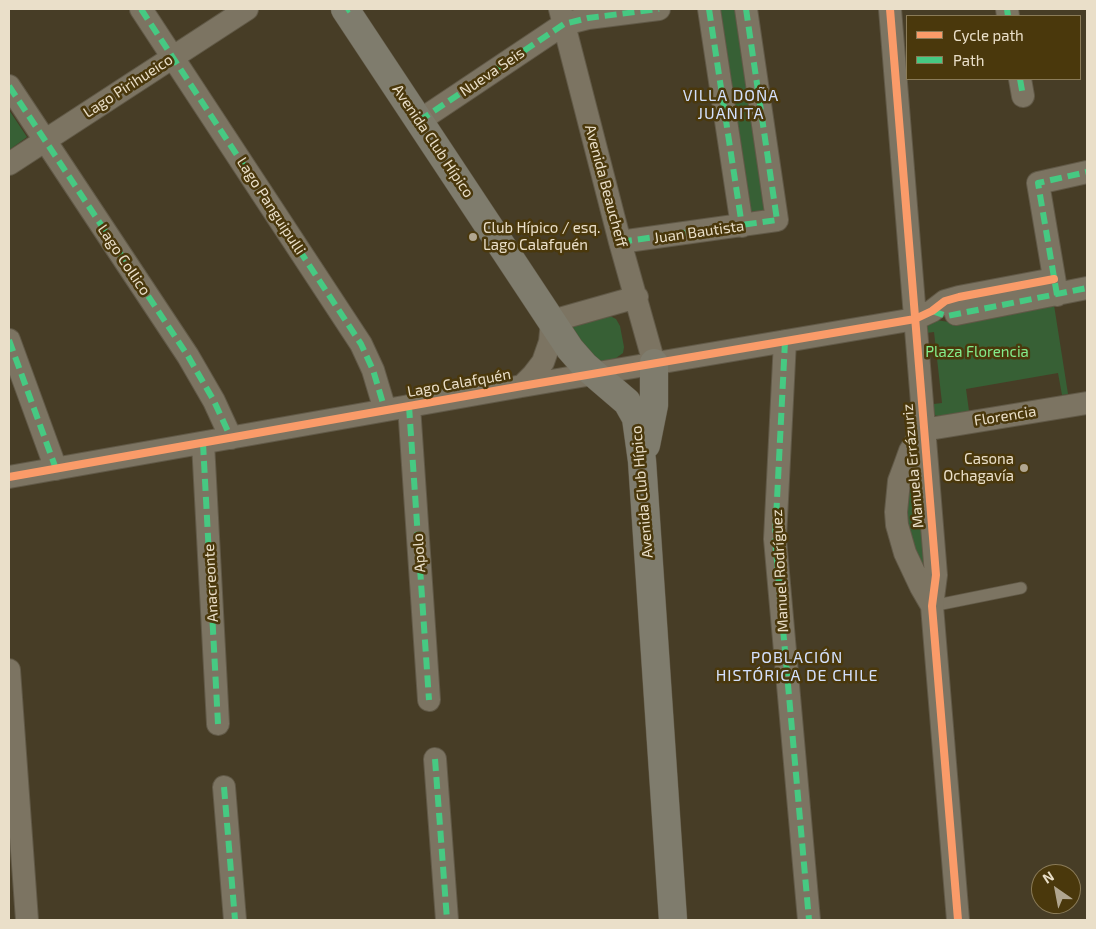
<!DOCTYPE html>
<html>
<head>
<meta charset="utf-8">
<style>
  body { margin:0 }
  #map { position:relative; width:1096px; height:929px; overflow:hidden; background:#473d26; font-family:"Exo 2",sans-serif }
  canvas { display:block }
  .frame { position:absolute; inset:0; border:10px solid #eadfc9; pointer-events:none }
  .legend { position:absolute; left:906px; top:15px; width:175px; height:65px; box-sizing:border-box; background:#4a380c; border:1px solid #8a7b58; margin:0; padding:6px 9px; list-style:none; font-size:15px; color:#eadfc9 }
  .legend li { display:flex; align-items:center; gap:10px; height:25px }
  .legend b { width:25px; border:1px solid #8a7b58 }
  .north { position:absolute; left:1031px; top:864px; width:50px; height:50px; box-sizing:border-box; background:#4a380c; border:1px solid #8a7b58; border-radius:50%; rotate:327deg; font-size:14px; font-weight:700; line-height:20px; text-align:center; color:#eadfc9 }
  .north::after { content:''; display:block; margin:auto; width:18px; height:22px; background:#b1a690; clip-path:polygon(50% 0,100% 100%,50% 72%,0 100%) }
</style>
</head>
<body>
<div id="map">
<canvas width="1096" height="929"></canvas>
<div class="frame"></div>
<ul class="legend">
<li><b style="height:6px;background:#fa9b69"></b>Cycle path</li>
<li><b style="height:6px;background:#46c982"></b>Path</li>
</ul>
<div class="north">N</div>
</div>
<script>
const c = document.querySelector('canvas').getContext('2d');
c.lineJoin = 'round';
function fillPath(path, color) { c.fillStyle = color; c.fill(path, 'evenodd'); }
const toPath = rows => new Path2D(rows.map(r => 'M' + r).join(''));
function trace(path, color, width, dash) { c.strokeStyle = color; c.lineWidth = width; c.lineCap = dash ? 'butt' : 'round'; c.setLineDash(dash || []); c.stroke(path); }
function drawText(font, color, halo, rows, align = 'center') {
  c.font = font + ' "Exo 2",sans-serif'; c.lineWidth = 5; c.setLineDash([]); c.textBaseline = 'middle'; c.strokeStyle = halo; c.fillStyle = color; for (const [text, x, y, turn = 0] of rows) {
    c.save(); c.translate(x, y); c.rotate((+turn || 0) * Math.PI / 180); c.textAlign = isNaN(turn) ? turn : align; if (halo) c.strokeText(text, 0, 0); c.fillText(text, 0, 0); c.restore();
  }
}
fillPath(toPath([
  [716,9,740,9,769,219,746,222],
  [9,110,27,137,9,150],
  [1054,305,1068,394,1062,395,1058,373,966,389,969,411,939,416,927,414,926,405,942,403,934,332,918,334,929,319,949,322],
  [610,316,616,319,620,326,624,347,623,353,616,358,597,363,569,327],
  [918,453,926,582,907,537,906,482]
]), '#376035');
const lane = toPath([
  [932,606,1021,588]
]);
const street = toPath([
  [141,9,361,344,373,370,385,410],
  [560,9,620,242,654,363],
  [709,9,742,226],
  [890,9,936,575,932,606,958,920],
  [1007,9,1008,16],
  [1020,79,1023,96],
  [9,86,188,356,214,401,231,438],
  [419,121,564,24,588,18,659,9],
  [9,164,247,9],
  [620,242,777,220,746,9],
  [1057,295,1038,183,1087,172],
  [956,314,1087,288],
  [9,340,56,469],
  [785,341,775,539,809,920],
  [522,386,533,375,543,362,550,342,552,321,637,297],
  [409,406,429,700],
  [923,430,910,451,905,465,899,481,896,512,897,525,905,553,921,587,932,606],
  [923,430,1087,403],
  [203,443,218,724],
  [9,477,522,386,915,319,932,311,945,301,959,297,1054,279],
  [9,670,27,920],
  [435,759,447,920],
  [224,787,235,920]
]);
const secondary = toPath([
  [345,9,570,349,585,366,627,402,636,418,642,461,673,920],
  [646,445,654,405,654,363]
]);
trace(lane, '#615947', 13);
trace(street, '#615947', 24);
trace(secondary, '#615947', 29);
trace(lane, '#7c7462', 11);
trace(street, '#7c7462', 22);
trace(secondary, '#7f7c6d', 28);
trace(toPath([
  [141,9,361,344,373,370,385,410],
  [709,9,742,226],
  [1007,9,1008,16],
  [346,11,349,9],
  [1020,79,1023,96],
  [9,86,188,356,214,401,231,438],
  [419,121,564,24,588,18,659,9],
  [620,242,777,220,746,9],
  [1057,295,1038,183,1087,172],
  [932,311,947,316,1087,288],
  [9,340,56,469],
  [785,341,775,539,809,920],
  [409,406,429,700],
  [203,443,218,724],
  [435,759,447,920],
  [224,787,235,920]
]), '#46c982', 6, [12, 6]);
trace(toPath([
  [890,9,936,575,932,606,958,920],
  [9,477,522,386,915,319,932,311,945,301,959,297,1054,279]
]), '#fa9b69', 8);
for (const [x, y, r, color] of [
  [473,237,5,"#b1a690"],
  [1024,468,5,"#b1a690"]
]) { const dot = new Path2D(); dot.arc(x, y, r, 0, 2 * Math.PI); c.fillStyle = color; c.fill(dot); trace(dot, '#4a380c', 2); }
drawText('15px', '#eadfc9', '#4a380c', [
  ["Nueva Seis",492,72,-34],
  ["Lago Pirihueico",128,86,-33],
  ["Avenida Club Hípico",433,141,56],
  ["Avenida Beaucheff",606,186,75],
  ["Lago Panguipulli",271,206,57],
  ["Juan Bautista",699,232,-8],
  ["Lago Collico",124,260,56],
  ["Lago Calafquén",459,383,-10],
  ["Florencia",1005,416,-9],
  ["Manuela Errázuriz",913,466,-95],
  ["Avenida Club Hípico",642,492,-95],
  ["Apolo",419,553,-94],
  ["Manuel Rodríguez",780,571,-93],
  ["Anacreonte",211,583,-93]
]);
drawText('15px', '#eadfc9', '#4a380c', [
  ["Club Hípico / esq.",483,228],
  ["Lago Calafquén",483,245],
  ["Casona",1014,459,"right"],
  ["Ochagavía",1014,476,"right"]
], 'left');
drawText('15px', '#84ed8b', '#4a380c', [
  ["Plaza Florencia",977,352]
]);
c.letterSpacing = '1px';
drawText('16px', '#d3e0fc', '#4a380c', [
  ["VILLA DOÑA",731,96],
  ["JUANITA",731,114],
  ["POBLACIÓN",797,658],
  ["HISTÓRICA DE CHILE",797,676]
]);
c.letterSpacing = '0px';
</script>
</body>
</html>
